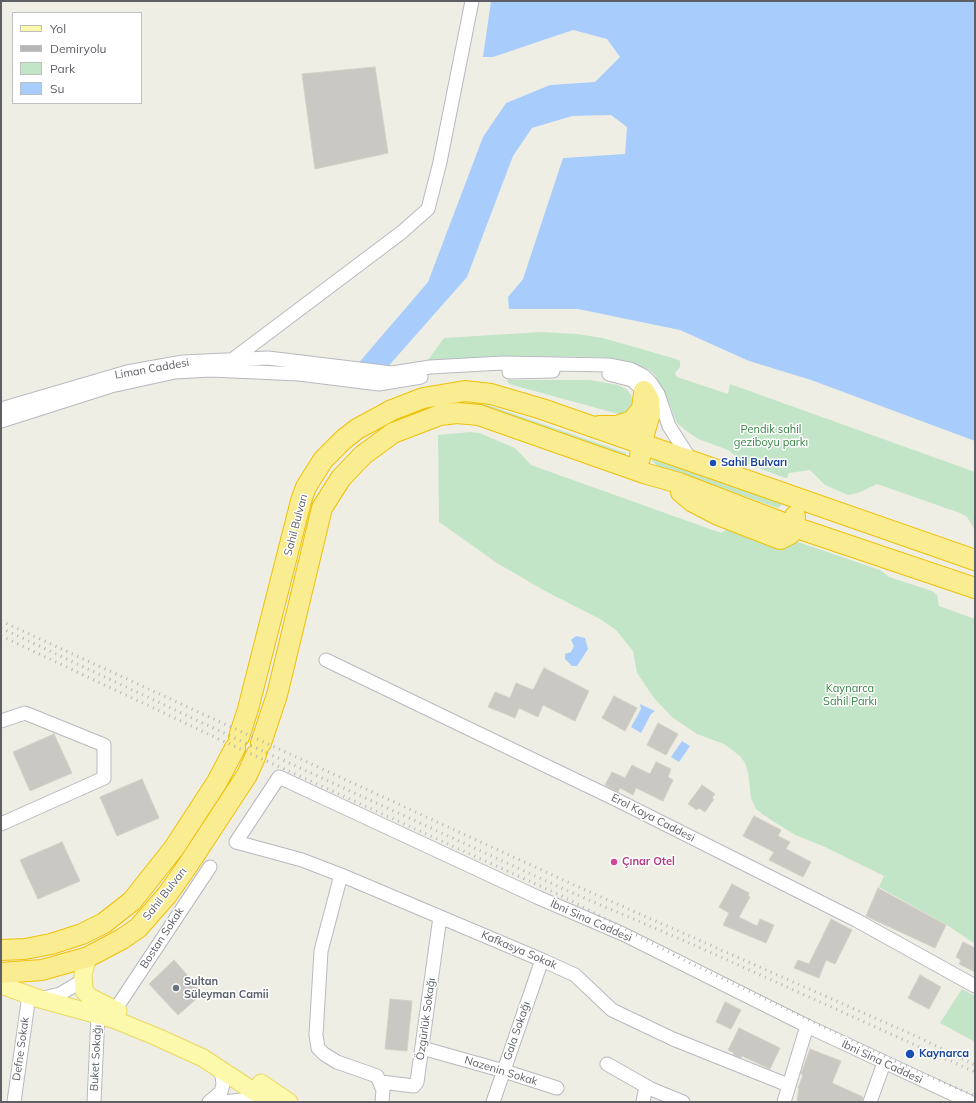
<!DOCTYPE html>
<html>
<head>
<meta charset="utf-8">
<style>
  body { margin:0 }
  #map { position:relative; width:976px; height:1103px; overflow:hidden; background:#efeee5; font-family:Mulish,sans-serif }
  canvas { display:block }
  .frame { position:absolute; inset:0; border:2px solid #5d5f65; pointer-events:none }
  .legend { position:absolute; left:12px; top:12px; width:130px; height:92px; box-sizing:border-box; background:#fff; border:1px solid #bebfc1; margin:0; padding:5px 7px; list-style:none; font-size:12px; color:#5d5f65 }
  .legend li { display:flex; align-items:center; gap:8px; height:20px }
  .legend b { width:20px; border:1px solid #bebfc1 }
</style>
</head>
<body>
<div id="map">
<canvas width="976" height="1103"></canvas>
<div class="frame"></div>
<ul class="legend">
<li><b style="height:5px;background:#fcf9ac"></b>Yol</li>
<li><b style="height:5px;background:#b5b6b6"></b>Demiryolu</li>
<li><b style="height:11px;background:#c2e5c7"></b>Park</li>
<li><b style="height:11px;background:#a8cdfc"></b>Su</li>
</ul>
</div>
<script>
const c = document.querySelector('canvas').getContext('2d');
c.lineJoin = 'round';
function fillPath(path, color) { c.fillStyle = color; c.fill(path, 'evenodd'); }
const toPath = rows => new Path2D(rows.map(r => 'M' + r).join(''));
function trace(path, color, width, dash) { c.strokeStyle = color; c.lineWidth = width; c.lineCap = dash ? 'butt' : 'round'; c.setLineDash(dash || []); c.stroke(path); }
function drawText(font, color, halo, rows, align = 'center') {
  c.font = font + ' Mulish,sans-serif'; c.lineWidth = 3; c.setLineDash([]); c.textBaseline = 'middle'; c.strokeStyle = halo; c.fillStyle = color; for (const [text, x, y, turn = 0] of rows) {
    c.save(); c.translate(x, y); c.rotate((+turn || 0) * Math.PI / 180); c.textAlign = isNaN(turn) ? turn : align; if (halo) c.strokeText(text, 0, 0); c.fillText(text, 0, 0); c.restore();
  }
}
fillPath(toPath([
  [541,332,577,334,603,338,676,359,680,361,680,367,675,373,676,376,680,378,728,394,730,384,975,472,975,530,967,517,960,513,877,484,858,493,848,495,825,485,810,470,789,473,787,478,785,478,743,462,728,450,698,439,685,430,677,423,668,400,655,375,650,370,626,361,601,357,507,356,428,360,444,338],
  [507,380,590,380,618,385,626,389,631,395,633,404,631,410,622,415,509,384],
  [479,402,626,453,624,458,467,404],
  [470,432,479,433,515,448,531,465,721,533,731,526,778,535,880,570,889,577,932,591,937,595,939,606,975,619,975,944,947,925,879,887,884,876,823,846,795,835,765,816,756,809,751,798,748,772,745,763,740,756,724,744,697,734,672,717,654,698,637,673,633,651,616,630,600,619,545,591,497,563,439,522,438,435],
  [651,459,729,483,782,502,782,505,778,508,697,479,660,469],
  [962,989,975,996,975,1042,940,1023]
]), '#c2e5c7');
fillPath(toPath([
  [491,1,975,1,975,441,811,380,749,361,680,330,578,309,509,309,508,297,523,279,563,158,625,154,627,127,611,115,572,116,532,128,513,156,467,277,385,370,356,366,428,282,483,137,506,103,550,85,595,82,620,57,607,39,573,30,493,57,483,57],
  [576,636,585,638,588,649,577,666,572,666,565,659,565,654,571,652,574,646,571,640],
  [640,704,655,711,651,714,641,733,631,727,641,709],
  [682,741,690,746,679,762,671,757]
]), '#a8cdfc');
const building = toPath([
  [375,67,388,153,315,169,302,74,375,67],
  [544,668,589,691,575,721,543,705,538,717,519,708,515,718,488,707,495,692,510,698,516,683,533,690,544,668],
  [614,696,637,708,625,731,602,718,614,696],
  [658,723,678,734,666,755,647,745,658,723],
  [54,734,72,773,30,791,13,752,54,734],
  [656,762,671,769,668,777,673,780,663,801,636,788,633,795,620,788,618,792,605,785,612,772,625,778,632,765,650,774,656,762],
  [142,779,159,818,117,836,100,797,142,779],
  [702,785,715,794,712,798,714,799,705,812,699,808,697,810,688,804,702,785],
  [754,816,781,830,778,836,790,842,786,849,811,862,803,877,769,860,774,852,743,836,754,816],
  [62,842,80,881,38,899,20,860,62,842],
  [732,884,749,893,748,896,750,897,739,917,757,926,760,919,774,925,766,943,723,925,729,913,719,907,732,884],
  [878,888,946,925,935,948,866,916,878,888],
  [831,919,852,930,835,964,826,960,819,978,794,968,798,960,809,964,831,919],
  [963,942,975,948,975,972,959,964,961,960,956,957,963,942],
  [174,960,203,993,178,1015,149,984,174,960],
  [920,975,941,987,929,1009,908,998,920,975],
  [390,999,412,1001,407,1051,385,1049,390,999],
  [725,1002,741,1010,731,1029,716,1022,725,1002],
  [739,1028,780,1048,770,1069,742,1056,741,1058,733,1055,734,1053,728,1050,739,1028],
  [810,1049,841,1061,832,1083,863,1097,862,1102,797,1102,799,1088,798,1088,803,1075,801,1074,810,1049]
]);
fillPath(building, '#cac8c2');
trace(building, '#d3d0c4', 1);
const minor = toPath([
  [232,360,402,232,428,209,440,162,472,1],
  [509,372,553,371],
  [609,374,632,380,644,391],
  [1,409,127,372,183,362,268,358,392,373,430,367,503,363,610,365,630,369,644,376,650,382,658,394,669,426,692,462],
  [1,421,111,386,175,372,211,370,299,374,379,384,421,377],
  [326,660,615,799,856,920,975,986],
  [1,721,25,713,104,745,104,778,1,824],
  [341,875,321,951,316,1035,318,1048,324,1054,337,1062,377,1076,383,1090,382,1102],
  [40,999,60,994,82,981],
  [115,1010,210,867],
  [422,1048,504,1071,557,1088],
  [607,1064,651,1089,683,1102],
  [381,1082,414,1086,417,1082,440,917],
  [788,1085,673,1039,612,1010,575,975,542,960,341,875,302,860,236,842,279,777,537,897,623,934,807,1026,970,1102],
  [14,1102,29,995],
  [94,1102,98,1014],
  [209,1102,221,1092,223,1084,222,1076,217,1066],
  [222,1102,242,1100,261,1102],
  [493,1102,542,960],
  [643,1102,646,1086],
  [784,1102,807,1026],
  [870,1102,884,1063]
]);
const major = toPath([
  [88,957,83,974,84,991,90,997,118,1011],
  [1,985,40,999,113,1019,157,1037,203,1058,270,1102],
  [261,1083,289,1102]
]);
const highway = toPath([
  [599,426,617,426,632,421,642,409,644,393],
  [640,458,641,445,650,413,649,400,644,391],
  [681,492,693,502,718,515,780,539,790,534,794,527,795,516],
  [239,737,248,709,301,501,306,487,323,460,343,440,357,429,392,410,423,398,465,391,491,394,542,409,975,560],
  [261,743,277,695,322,508,341,478,363,455,393,433,440,415,457,413,479,415,647,474,679,483,794,527,975,588],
  [1,950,25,949,51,944,82,934,104,923,132,901,174,848,217,782,235,748],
  [1,973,42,970,88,957,122,939,138,928,167,895,188,865,247,775,256,755]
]);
trace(minor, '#b7b9bf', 15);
trace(major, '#edd760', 19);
trace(highway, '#edc107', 22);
trace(minor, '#fff', 13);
trace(major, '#fcf9ac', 17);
trace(highway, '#faec91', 20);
trace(toPath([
  [1,621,572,884,920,1038,975,1065],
  [1,628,226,734,568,891,694,945,975,1072],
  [1,636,223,741,564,897,684,960,903,1065,975,1096]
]), '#b5b6b6', 3, [1, 5]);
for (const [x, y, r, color] of [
  [713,463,4,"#1a4fb4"],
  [614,862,4,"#d1479c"],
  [176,988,4,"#6b7280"],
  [910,1054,5,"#1a4fb4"]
]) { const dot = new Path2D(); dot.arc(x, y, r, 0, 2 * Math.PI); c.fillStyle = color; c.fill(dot); trace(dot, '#fff', 1.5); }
drawText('11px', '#5d5f65', '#fff', [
  ["Liman Caddesi",152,369,-10],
  ["Sahil Bulvarı",296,525,-75],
  ["Erol Kaya Caddesi",653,818,27],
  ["Sahil Bulvarı",165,894,-52],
  ["İbni Sina Caddesi",591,921,24],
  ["Bostan Sokak",162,938,-57],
  ["Kafkasya Sokak",519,950,23],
  ["Özgürlük Sokağı",426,1019,-82],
  ["Gala Sokağı",517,1031,-71],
  ["Defne Sokak",21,1049,-82],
  ["Buket Sokağı",96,1058,-87],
  ["İbni Sina Caddesi",882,1062,25],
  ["Nazenin Sokak",501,1071,17]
]);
drawText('11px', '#378244', '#fff', [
  ["Pendik sahil",771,430],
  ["geziboyu parkı",771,443],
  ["Kaynarca",850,689],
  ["Sahil Parkı",850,702]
]);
drawText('bold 11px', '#164399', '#fff', [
  ["Sahil Bulvarı",721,463],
  ["Kaynarca",919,1054]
], 'left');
drawText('bold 11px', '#b23c85', '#fff', [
  ["Çınar Otel",622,862]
], 'left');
drawText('bold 11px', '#5b616d', '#fff', [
  ["Sultan",184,982],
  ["Süleyman Camii",184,995]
], 'left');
</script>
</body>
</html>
